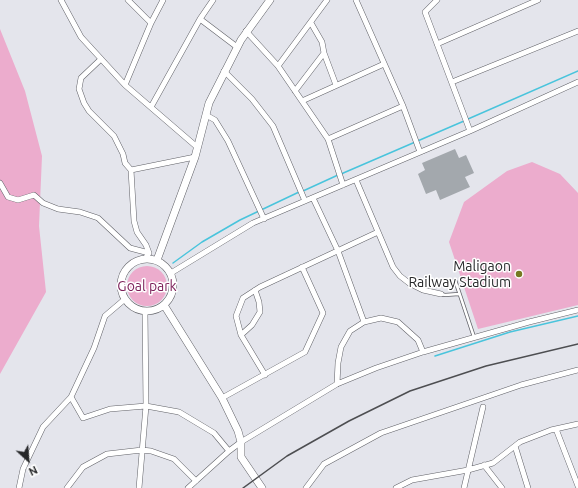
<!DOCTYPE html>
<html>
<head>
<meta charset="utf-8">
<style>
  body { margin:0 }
  #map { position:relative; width:578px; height:488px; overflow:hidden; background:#e4e5ec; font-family:Ubuntu,sans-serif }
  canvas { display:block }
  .north { position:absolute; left:8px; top:440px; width:40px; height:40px; -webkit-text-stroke:3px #fff; paint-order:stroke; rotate:154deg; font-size:11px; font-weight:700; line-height:16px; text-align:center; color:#262729 }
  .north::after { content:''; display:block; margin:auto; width:14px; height:18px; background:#262729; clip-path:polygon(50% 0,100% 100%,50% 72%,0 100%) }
</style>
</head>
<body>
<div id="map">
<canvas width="578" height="488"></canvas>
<div class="north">N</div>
</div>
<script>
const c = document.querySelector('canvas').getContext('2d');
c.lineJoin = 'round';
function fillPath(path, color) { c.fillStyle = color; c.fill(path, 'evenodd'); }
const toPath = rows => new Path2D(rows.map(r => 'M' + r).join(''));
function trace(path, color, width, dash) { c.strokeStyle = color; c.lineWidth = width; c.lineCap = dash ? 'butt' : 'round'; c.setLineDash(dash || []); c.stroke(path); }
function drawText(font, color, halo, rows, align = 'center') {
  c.font = font + ' Ubuntu,sans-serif'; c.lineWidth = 3; c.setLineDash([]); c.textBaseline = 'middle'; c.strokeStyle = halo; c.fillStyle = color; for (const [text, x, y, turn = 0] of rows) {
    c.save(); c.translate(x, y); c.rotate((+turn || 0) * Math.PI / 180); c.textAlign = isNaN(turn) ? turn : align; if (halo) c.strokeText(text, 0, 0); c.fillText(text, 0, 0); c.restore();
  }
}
fillPath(toPath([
  [0,29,25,91,42,156,39,226,46,292,0,374],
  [532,162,560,174,578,193,578,305,478,329,449,242,464,202,507,171],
  '127 286a20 20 0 1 1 40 0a20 20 0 1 1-40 0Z'
]), '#ecaccd');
trace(toPath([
  [468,119,578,71],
  [341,174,464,121],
  [303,191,338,175],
  [173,263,202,242,240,220,299,192],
  [435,356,510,332,578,316]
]), '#49c4dc', 1.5);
fillPath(toPath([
  [455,149,459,158,466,155,474,173,465,177,470,187,440,200,436,190,426,194,418,174,425,170,422,163]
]), '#a3a8ad');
const lane = toPath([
  [455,280,474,337],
  [441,294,445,295,459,294]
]);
const street = toPath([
  [61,0,81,37,125,85,151,23,163,0],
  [128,0,151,23],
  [356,0,403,106,420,152],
  [437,0,425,12,470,131],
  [200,19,237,47],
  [246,31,278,66,328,139,343,185],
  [437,44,538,0],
  [324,53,336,85],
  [101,59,81,78,79,89,84,103,89,111,114,136,123,154,125,163,131,170,134,221,137,232,146,245,149,253],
  [278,66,327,0],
  [224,71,252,99,273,126,305,201],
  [452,82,578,31],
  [125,85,197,147],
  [295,91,324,53,322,42,311,23],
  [302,101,384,64],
  [151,107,200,19,213,0],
  [206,115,215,120,228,141,264,219],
  [328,139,403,106],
  [131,170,195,157],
  [356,180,393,267,400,276,409,283,423,290,441,294],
  [0,183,8,197,18,200,34,195,43,203,58,209,80,212,98,218,130,248,149,253,145,259],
  [313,198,338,251,364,322],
  [171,273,253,223,470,131,578,82],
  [241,335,252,325,260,312,259,302,255,290],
  [265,375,241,335,236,316,243,298,260,287,378,232],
  [337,384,338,363,341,347,350,331,364,322,381,318,398,322,418,340,423,352],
  [71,397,83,418,110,409,146,406,179,412,214,433,229,451],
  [222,398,305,352,323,313,302,267],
  [556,429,578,486],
  [515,446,528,488],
  [484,465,502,488],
  [19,488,23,469,43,427,71,397,94,348,105,316,125,299],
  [67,488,83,467,107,454,142,450,151,451,174,459,196,481],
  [139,488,146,406,145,311],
  [188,488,229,451,241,442,337,384,376,368,423,352,529,322,578,310],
  [306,488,324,464,381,433,521,385,578,370],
  [396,488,412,480,468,470,493,463,520,442,551,430,578,424],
  [464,488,483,407]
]);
const secondary = toPath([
  '121 285a26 26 0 1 1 52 0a26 26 0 1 1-52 0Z',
  [157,260,195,157,209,103,241,40,270,0],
  [164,305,222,398,238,431,241,442,241,457,262,488]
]);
trace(lane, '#606167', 4);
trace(street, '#606167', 6);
trace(secondary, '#606167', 8);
trace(lane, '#fff', 2.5);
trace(street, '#fff', 5);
trace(secondary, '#fff', 7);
trace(toPath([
  [243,488,287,456,349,421,410,391,486,366,578,344]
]), '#4d4e51', 1.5);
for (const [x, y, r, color] of [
  [519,274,4,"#757922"]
]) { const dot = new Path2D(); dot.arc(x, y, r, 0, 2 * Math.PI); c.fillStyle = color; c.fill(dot); trace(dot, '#fff', 1.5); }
drawText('14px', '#262729', '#fff', [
  ["Maligaon",511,266],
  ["Railway Stadium",511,282]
], 'right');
drawText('14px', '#7a1c57', '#fff', [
  ["Goal park",147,286]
]);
</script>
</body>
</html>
